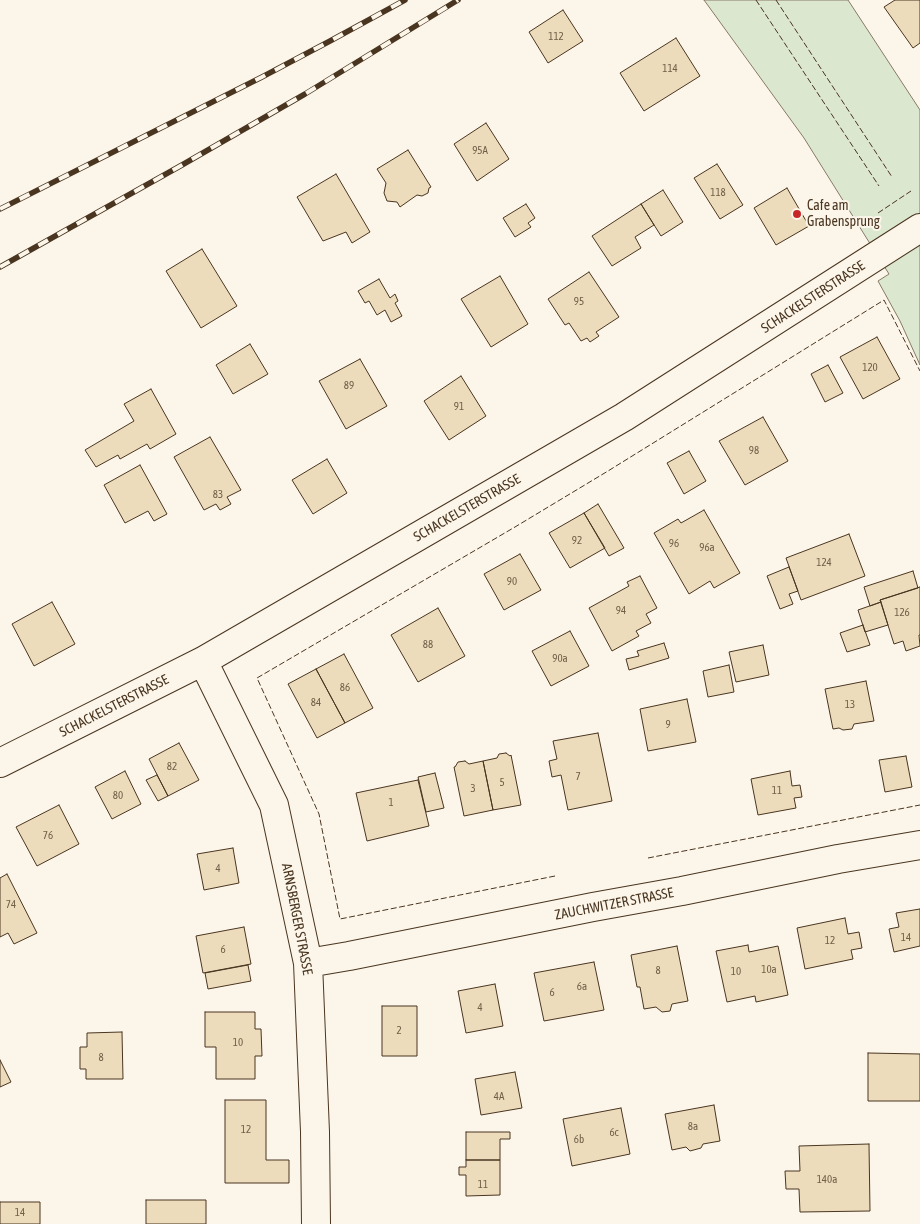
<!DOCTYPE html>
<html>
<head>
<meta charset="utf-8">
<style>
  body { margin:0 }
  canvas { display:block; background:#fbf6e9 }
</style>
</head>
<body>
<canvas width="920" height="1224"></canvas>
<script>
const c = document.querySelector('canvas').getContext('2d');
c.lineJoin = 'round';
function fillPath(path, color) { c.fillStyle = color; c.fill(path, 'evenodd'); }
const toPath = rows => new Path2D(rows.map(r => 'M' + r).join(''));
function trace(path, color, width, dash) { c.strokeStyle = color; c.lineWidth = width; c.lineCap = dash ? 'butt' : 'round'; c.setLineDash(dash || []); c.stroke(path); }
function drawText(font, color, halo, rows, align = 'center') {
  c.font = font + ' "Asap Condensed",sans-serif'; c.lineWidth = 4; c.setLineDash([]); c.textBaseline = 'middle'; c.strokeStyle = halo; c.fillStyle = color; for (const [text, x, y, turn = 0] of rows) {
    c.save(); c.translate(x, y); c.rotate((+turn || 0) * Math.PI / 180); c.textAlign = isNaN(turn) ? turn : align; if (halo) c.strokeText(text, 0, 0); c.fillText(text, 0, 0); c.restore();
  }
}
const green = toPath([
  [704,0,848,0,920,110,920,365,900,321,878,281,889,274,804,138,704,0]
]);
fillPath(green, '#dce7d0');
trace(green, '#887966', 1);
const building = toPath([
  [895,0,920,0,920,43,913,48,884,7,895,0],
  [563,10,583,41,548,63,529,32,563,10],
  [676,38,700,76,644,111,620,73,676,38],
  [486,123,509,159,477,181,454,144,486,123],
  [408,150,431,187,429,188,428,193,422,196,417,195,400,207,397,202,387,201,384,193,386,183,377,169,408,150],
  [717,164,743,205,720,219,694,178,717,164],
  [336,174,370,232,352,243,346,232,323,241,297,197,336,174],
  [787,188,809,226,776,245,754,208,787,188],
  [663,190,683,222,661,236,641,204,663,190],
  [526,204,535,218,528,223,531,227,515,237,503,218,526,204],
  [641,204,654,225,635,237,641,248,612,266,592,236,641,204],
  [202,249,237,306,201,328,166,271,202,249],
  [589,272,619,317,596,332,599,336,590,342,587,338,581,341,569,323,565,325,548,299,589,272],
  [500,276,528,324,491,347,461,299,500,276],
  [379,279,390,298,395,294,398,301,395,303,402,316,391,322,385,310,377,315,369,301,365,303,358,291,379,279],
  [877,337,900,379,863,399,840,357,877,337],
  [250,344,268,374,233,394,216,365,250,344],
  [360,359,387,406,346,429,319,381,360,359],
  [828,365,843,393,825,402,811,374,828,365],
  [461,376,486,416,449,440,424,401,461,376],
  [151,389,176,434,150,449,147,444,120,459,118,455,96,467,85,450,134,421,124,404,151,389],
  [763,417,788,461,745,485,719,441,763,417],
  [210,437,241,490,227,497,231,504,220,510,216,504,204,510,174,457,210,437],
  [689,451,706,481,684,494,667,463,689,451],
  [327,459,347,493,313,514,292,480,327,459],
  [140,465,167,514,154,521,148,511,125,523,104,485,140,465],
  [598,504,624,548,609,556,584,513,598,504],
  [704,510,740,573,714,588,710,581,689,594,654,533,678,519,681,523,704,510],
  [584,513,605,548,570,568,549,533,584,513],
  [849,534,865,576,801,600,786,558,849,534],
  [520,554,541,590,504,610,484,574,520,554],
  [789,567,798,591,789,594,793,604,780,609,767,576,789,567],
  [913,571,918,588,880,600,881,602,870,606,864,587,913,571],
  [640,576,657,608,646,614,651,623,636,631,639,636,612,651,589,608,629,586,627,582,640,576],
  [920,587,920,635,919,635,920,646,906,651,903,641,894,644,880,600,920,587],
  [52,602,75,644,34,666,12,624,52,602],
  [881,602,888,625,865,632,858,610,881,602],
  [438,608,465,656,418,682,391,635,438,608],
  [863,625,870,645,847,652,840,633,863,625],
  [570,631,589,666,551,686,532,651,570,631],
  [664,643,669,658,629,670,626,659,639,656,637,651,664,643],
  [763,645,769,675,736,682,729,652,763,645],
  [344,654,373,708,345,723,316,669,344,654],
  [729,665,734,692,708,697,703,671,729,665],
  [316,669,345,723,317,738,288,684,316,669],
  [866,681,874,721,854,724,852,729,843,730,839,728,833,729,825,689,866,681],
  [687,699,696,742,648,751,640,709,687,699],
  [598,733,612,801,568,810,561,775,552,777,549,761,557,759,553,741,598,733],
  [179,743,199,780,168,796,149,759,179,743],
  [506,753,510,756,511,755,521,805,493,810,483,761,497,758,499,754,506,753],
  [906,756,912,787,885,792,879,760,906,756],
  [465,761,469,764,483,761,493,810,464,816,454,767,455,767,458,762,465,761],
  [125,771,141,804,112,819,95,787,125,771],
  [790,771,792,786,800,785,802,797,794,798,796,808,758,815,751,779,790,771],
  [435,773,444,808,426,812,418,777,435,773],
  [157,775,168,796,158,801,146,780,157,775],
  [418,780,429,826,367,841,356,793,418,780],
  [59,805,79,844,37,866,16,827,59,805],
  [233,848,239,883,204,890,197,854,233,848],
  [7,874,37,933,14,944,8,933,0,937,0,878,7,874],
  [920,909,920,946,894,952,889,929,899,927,896,913,920,909],
  [845,918,848,934,859,932,862,948,851,950,853,959,805,969,797,928,845,918],
  [244,927,251,964,203,973,196,936,244,927],
  [748,945,749,952,778,946,788,995,756,1002,755,996,727,1002,716,951,748,945],
  [677,946,688,1001,672,1004,670,1011,662,1012,656,1007,644,1009,640,987,637,987,631,955,677,946],
  [594,962,604,1010,544,1021,534,973,594,962],
  [248,965,251,981,208,989,205,973,248,965],
  [495,984,503,1026,466,1033,458,991,495,984],
  [382,1006,417,1006,417,1056,382,1056,382,1006],
  [205,1012,255,1012,255,1029,261,1029,262,1056,255,1056,255,1079,216,1079,216,1047,205,1047,205,1012],
  [122,1032,123,1079,86,1079,86,1069,80,1069,80,1047,87,1047,87,1033,122,1032],
  [868,1053,920,1054,920,1101,868,1101,868,1053],
  [0,1060,11,1082,0,1087,0,1060],
  [515,1072,522,1108,481,1115,475,1079,515,1072],
  [225,1100,266,1100,266,1160,289,1160,289,1183,225,1183,225,1100],
  [714,1105,720,1141,703,1144,701,1148,690,1151,686,1147,672,1150,665,1114,714,1105],
  [621,1108,630,1154,572,1166,563,1119,621,1108],
  [466,1132,510,1132,510,1139,500,1139,500,1160,466,1160,466,1132],
  [869,1144,870,1211,800,1212,799,1189,786,1189,785,1171,800,1171,799,1146,869,1144],
  [466,1160,500,1160,500,1195,466,1196,466,1175,459,1175,459,1167,466,1167,466,1160],
  [146,1200,206,1200,206,1224,146,1224,146,1200],
  [0,1202,40,1202,40,1224,0,1224,0,1202]
]);
fillPath(building, '#ecdcbc');
trace(building, '#4a3520', 1);
const minor = toPath([
  [203,661,274,805,308,963,315,1132,316,1224],
  [0,763,203,661,624,417,920,228],
  [308,963,349,956,593,907,682,891,838,859,920,845]
]);
trace(minor, '#4a3520', 30);
trace(minor, '#fbf6e9', 28);
const rail = toPath([
  [0,209,262,77,330,41,405,0],
  [0,267,182,165,305,94,458,0]
]);
trace(rail, '#4a3520', 5.5);
trace(rail, '#fbf6e9', 4, [11]);
trace(toPath([
  [756,0,879,186],
  [776,0,892,177],
  [878,213,911,191],
  [648,858,920,805],
  [555,876,340,919,319,814,257,678,515,527,608,471,884,300,920,371]
]), '#4a3520', 1, [6, 2.5]);
for (const [x, y, r, color] of [
  [797,214,5,"#c62828"]
]) { const dot = new Path2D(); dot.arc(x, y, r, 0, 2 * Math.PI); c.fillStyle = color; c.fill(dot); trace(dot, '#fbf6e9', 2); }
drawText('11px', '#725f47', null, [
  ["112",556,37],
  ["114",670,69],
  ["95A",480,151],
  ["118",718,193],
  ["95",579,302],
  ["120",870,368],
  ["89",349,386],
  ["91",459,407],
  ["98",754,451],
  ["83",218,495],
  ["92",577,541],
  ["96",674,544],
  ["96a",707,548],
  ["124",824,563],
  ["90",512,582],
  ["94",621,611],
  ["126",902,613],
  ["88",428,645],
  ["90a",560,659],
  ["86",345,688],
  ["84",316,703],
  ["13",850,705],
  ["9",668,725],
  ["82",172,767],
  ["7",578,777],
  ["5",502,783],
  ["3",473,789],
  ["11",777,791],
  ["80",118,796],
  ["1",391,803],
  ["76",48,836],
  ["4",218,869],
  ["74",11,905],
  ["14",906,938],
  ["12",830,941],
  ["6",223,950],
  ["10a",769,970],
  ["8",658,971],
  ["10",736,972],
  ["6a",582,987],
  ["6",552,993],
  ["4",480,1008],
  ["2",399,1031],
  ["10",238,1043],
  ["8",101,1058],
  ["4A",499,1097],
  ["8a",693,1127],
  ["12",246,1130],
  ["6c",614,1133],
  ["6b",579,1140],
  ["140a",827,1180],
  ["11",483,1185],
  ["14",20,1213]
]);
drawText('14px', '#4a3520', '#fbf6e9', [
  ["Cafe am",807,206],
  ["Grabensprung",807,222]
], 'left');
drawText('14px', '#4a3520', '#fbf6e9', [
  ["SCHACKELSTERSTRASSE",813,297,-33],
  ["SCHACKELSTERSTRASSE",467,508,-30],
  ["SCHACKELSTERSTRASSE",114,706,-27],
  ["ZAUCHWITZER STRASSE",614,904,-11],
  ["ARNSBERGER STRASSE",297,919,79]
]);
</script>
</body>
</html>
